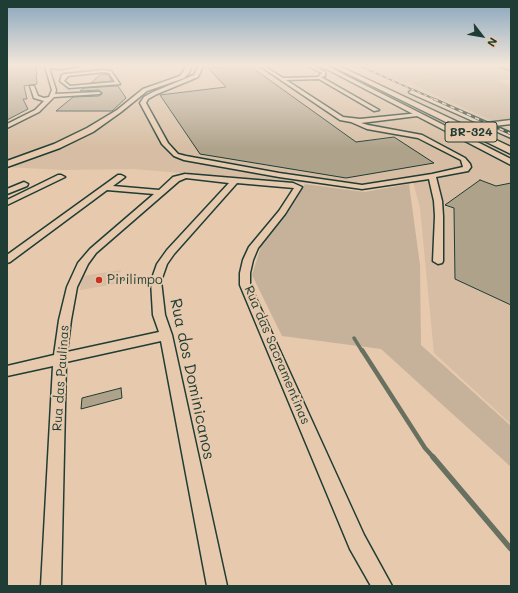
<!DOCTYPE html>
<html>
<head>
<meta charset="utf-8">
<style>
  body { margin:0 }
  #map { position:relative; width:518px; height:593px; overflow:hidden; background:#e7c9ad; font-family:Mali,sans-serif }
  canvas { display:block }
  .frame { position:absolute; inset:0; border:8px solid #1f3d34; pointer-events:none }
  .north { position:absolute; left:462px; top:16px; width:40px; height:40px; -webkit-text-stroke:3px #e7c9ad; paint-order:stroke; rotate:121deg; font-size:11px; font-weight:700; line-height:16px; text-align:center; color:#1f3d34 }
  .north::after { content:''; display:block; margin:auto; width:14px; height:18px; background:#1f3d34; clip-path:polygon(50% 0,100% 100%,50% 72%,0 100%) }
</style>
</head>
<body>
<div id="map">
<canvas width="518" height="593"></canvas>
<div class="frame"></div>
<div class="north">N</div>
</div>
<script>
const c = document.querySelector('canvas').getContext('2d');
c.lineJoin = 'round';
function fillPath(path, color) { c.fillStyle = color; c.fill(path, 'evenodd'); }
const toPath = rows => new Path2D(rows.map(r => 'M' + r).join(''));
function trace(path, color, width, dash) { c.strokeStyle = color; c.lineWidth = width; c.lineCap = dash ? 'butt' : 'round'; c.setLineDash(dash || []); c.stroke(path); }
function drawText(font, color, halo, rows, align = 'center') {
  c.font = font + ' Mali,sans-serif'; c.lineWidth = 4; c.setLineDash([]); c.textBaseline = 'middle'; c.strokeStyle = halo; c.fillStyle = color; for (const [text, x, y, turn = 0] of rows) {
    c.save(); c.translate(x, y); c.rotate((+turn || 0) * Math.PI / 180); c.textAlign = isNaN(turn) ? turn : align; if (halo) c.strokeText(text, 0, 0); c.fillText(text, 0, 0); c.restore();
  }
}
fillPath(toPath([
  [7,66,511,66,511,424,434,353,420,208,413,182,362,189,304,183,133,169,62,170,7,167],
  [121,270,115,284,80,290,82,276]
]), '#d6bda3');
fillPath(toPath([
  [326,66,329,66,346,74,511,157,511,160],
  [365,66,499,66,511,70,511,79,497,81,511,86,511,120,495,122,409,83,442,73,405,83],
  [305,184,364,192,409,184,420,265,421,345,511,426,511,467,381,349,282,336,252,275,261,246]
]), '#c6b29a');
trace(toPath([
  [354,338,362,351]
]), '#687060', 3.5);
trace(toPath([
  [362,350,425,448,434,458]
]), '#687060', 4.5);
trace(toPath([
  [433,457,511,549]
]), '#687060', 5.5);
const building = toPath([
  [7,66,36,66,37,74,36,74,37,84,24,86,27,99,23,99,28,109,7,120,7,66],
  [233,66,250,66,356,142,394,137,434,163,346,178,200,154,160,95,226,87,208,68,233,66],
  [108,74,112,81,91,83,100,75,108,74],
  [118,86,126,98,112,111,56,111,73,97,99,96,102,94,99,90,80,91,84,88,118,86],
  [480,180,496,186,511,183,511,305,455,279,454,208,445,205,480,180],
  [121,388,122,398,81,409,82,398,121,388]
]);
fillPath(building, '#afa28b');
trace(building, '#1f3d34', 1);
const minor = toPath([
  [45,66,78,66,61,69,49,68,56,90,55,94,99,92,101,93,99,94,54,97,39,112,7,128,7,124,35,110,44,101,34,98,30,86,34,86,38,96,44,98,49,97,52,90,45,66],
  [199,66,203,66,198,77,157,94,148,99,146,103,168,143,178,154,186,156,279,173,362,185,432,174,463,167,461,160,418,138,367,129,351,122,340,120,260,66,264,66,283,78,318,77,322,73,308,66,313,66,325,72,325,76,321,77,379,110,374,111,319,79,286,80,343,117,360,119,419,113,419,115,417,116,361,123,368,125,422,135,465,158,470,164,471,167,468,171,436,177,442,201,443,216,443,261,442,263,438,264,433,261,435,216,434,201,429,179,362,189,279,177,184,160,174,156,162,144,140,103,144,97,153,92,194,75,199,66],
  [500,66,511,68,511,70,501,67,500,66],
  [104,70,111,71,120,84,69,88,60,81,62,75,65,74,104,70],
  [104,72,109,73,115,82,70,86,64,81,68,76,104,72],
  [511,120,511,124,486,127,483,125,486,123,511,120],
  [185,174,293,183,302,187,285,214,258,248,253,260,250,273,250,285,364,535,392,586,371,586,350,549,240,285,240,273,243,260,249,247,279,211,294,188,237,183,174,254,167,264,161,281,165,315,172,335,227,586,207,586,161,341,66,362,61,586,41,586,53,366,7,376,7,366,54,355,59,320,67,287,78,263,90,249,154,194,107,190,10,262,7,263,7,255,118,175,121,175,125,177,113,186,159,190,173,177,185,174],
  [186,178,229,183,167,250,157,264,151,281,153,315,159,332,67,352,71,320,77,287,88,264,96,253,179,181,186,178],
  [58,175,61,175,65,177,7,205,7,200,58,175],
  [24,182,28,184,27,186,7,194,7,189,24,182]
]);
const major = toPath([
  [186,66,191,66,189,73,184,78,147,91,121,112,93,132,60,148,7,167,7,161,54,144,87,128,117,110,143,89,180,76,183,72,186,66],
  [321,66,327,66,511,159,511,165,321,66],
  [412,90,511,133,511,138,410,93,409,92,412,90]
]);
const highway = toPath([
  [332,66,339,66,511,147,511,154,332,66]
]);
trace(minor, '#1f3d34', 3);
trace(major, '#1f3d34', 3);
trace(highway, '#1f3d34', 3);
fillPath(minor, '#e7c9ad');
fillPath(major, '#e7c9ad');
fillPath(highway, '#e7c9ad');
const railFar1 = toPath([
  [360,66,436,100]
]);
const rail = toPath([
  [434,99,511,134]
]);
trace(railFar1, '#1f3d34', 1.5);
trace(rail, '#1f3d34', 2.5);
trace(railFar1, '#e7c9ad', 1, [3.5]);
trace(rail, '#e7c9ad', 1.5, [4.5]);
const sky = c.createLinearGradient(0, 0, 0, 149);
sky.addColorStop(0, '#88a6bd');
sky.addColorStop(0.44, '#f4e7da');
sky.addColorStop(1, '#f4e7da00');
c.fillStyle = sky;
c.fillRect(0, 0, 518, 149);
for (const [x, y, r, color] of [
  [99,280,4,"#c8321e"]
]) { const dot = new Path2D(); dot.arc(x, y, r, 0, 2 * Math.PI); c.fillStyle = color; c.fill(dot); trace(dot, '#e7c9ad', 1.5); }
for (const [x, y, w] of [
  [471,132,52]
]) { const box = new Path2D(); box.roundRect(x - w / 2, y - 10, w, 20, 3); c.fillStyle = '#e7c9ad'; c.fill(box); trace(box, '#1f3d34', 1); }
drawText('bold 12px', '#1f3d34', null, [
  ["BR-324",471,132]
]);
drawText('13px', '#1f3d34', '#e7c9ad', [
  ["Pirilimpo",107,280]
], 'left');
drawText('13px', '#1f3d34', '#e7c9ad', [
  ["Rua das Sacramentinas",277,355,67],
  ["Rua das Paulinas",61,378,-86]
]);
drawText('16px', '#1f3d34', '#e7c9ad', [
  ["Rua dos Dominicanos",192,379,78]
]);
</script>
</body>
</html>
